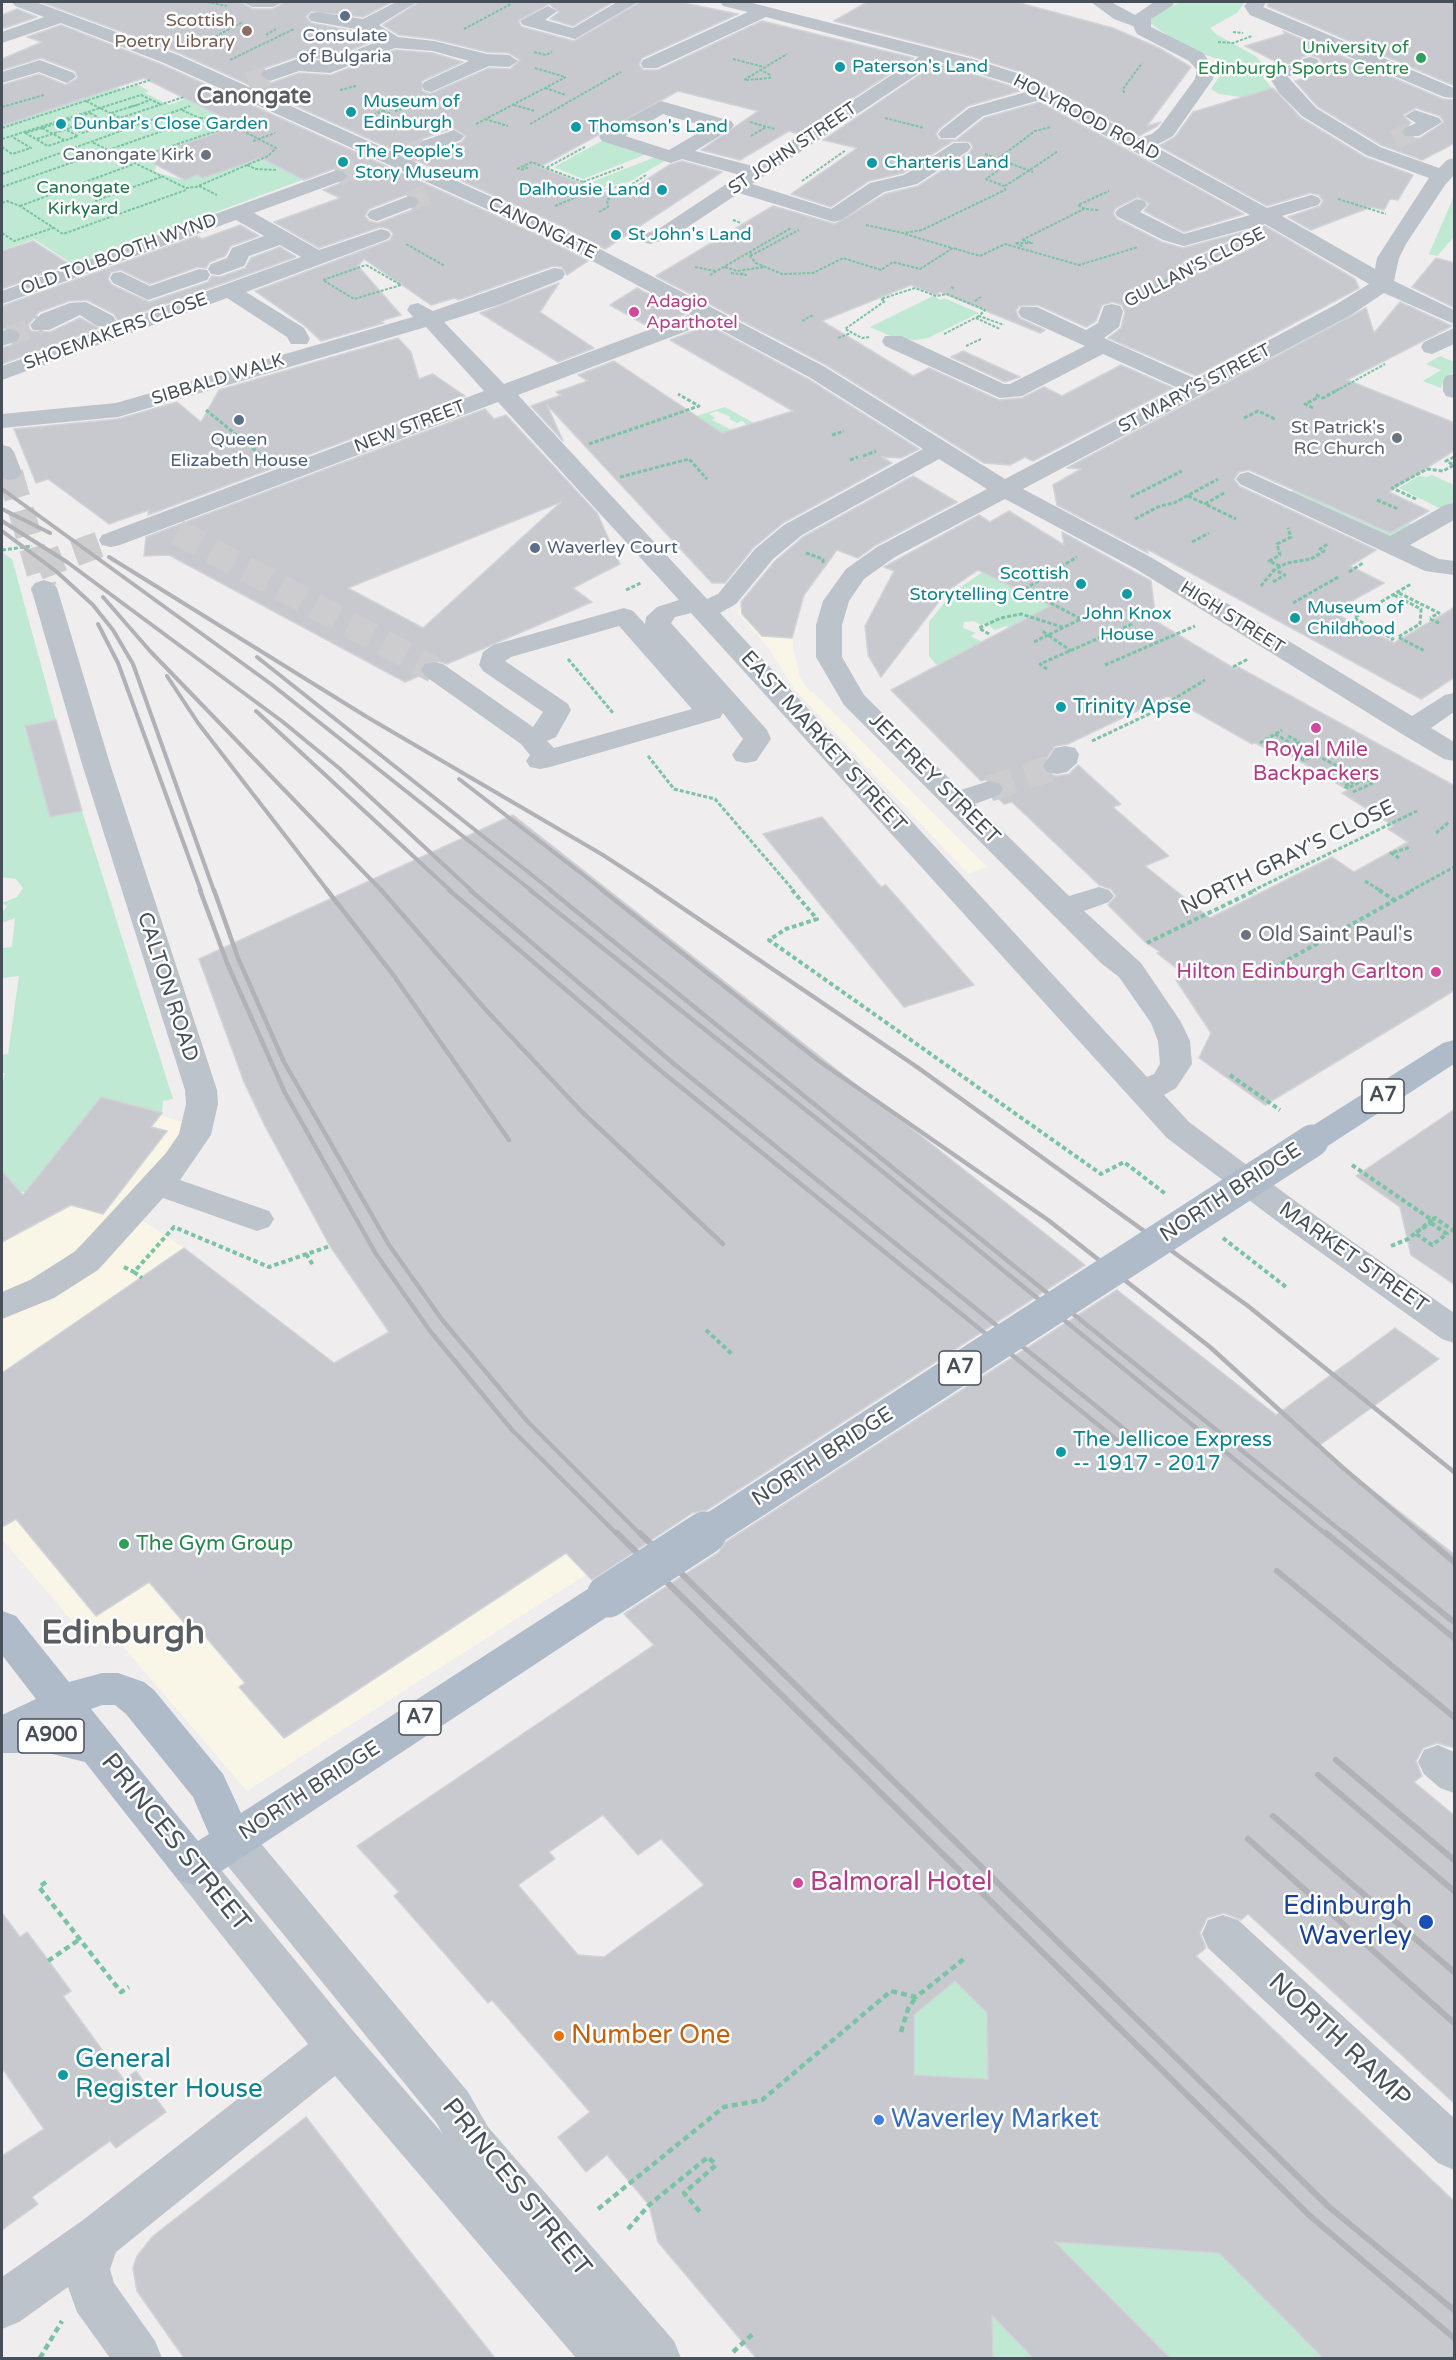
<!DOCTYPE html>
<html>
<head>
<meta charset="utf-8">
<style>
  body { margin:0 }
  #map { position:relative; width:1456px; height:2360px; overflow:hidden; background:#efeded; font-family:"Varela Round",sans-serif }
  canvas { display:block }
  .frame { position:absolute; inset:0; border:3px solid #474f58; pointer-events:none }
</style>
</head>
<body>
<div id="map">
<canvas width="1456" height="2360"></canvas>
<div class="frame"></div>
</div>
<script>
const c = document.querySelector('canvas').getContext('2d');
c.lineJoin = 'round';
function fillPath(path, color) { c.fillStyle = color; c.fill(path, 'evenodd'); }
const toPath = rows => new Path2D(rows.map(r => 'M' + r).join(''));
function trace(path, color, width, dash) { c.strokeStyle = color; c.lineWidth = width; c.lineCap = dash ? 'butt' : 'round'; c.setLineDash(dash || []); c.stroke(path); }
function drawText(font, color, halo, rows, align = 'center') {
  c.font = font + ' "Varela Round",sans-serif'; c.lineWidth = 5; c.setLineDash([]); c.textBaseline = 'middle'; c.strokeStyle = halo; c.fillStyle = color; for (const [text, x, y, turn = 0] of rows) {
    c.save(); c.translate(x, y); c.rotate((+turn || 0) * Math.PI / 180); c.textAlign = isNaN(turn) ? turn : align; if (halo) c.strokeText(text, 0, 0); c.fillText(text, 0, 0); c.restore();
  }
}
fillPath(toPath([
  [806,538,840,551,826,564,804,595,794,623,793,647,800,677,810,692,813,692,987,867,968,874,794,689,768,647,738,613,738,610],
  [86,1091,188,1124,125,1209,184,1248,334,1363,352,1353,587,1574,247,1791,113,1635,93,1645,2,1539,2,1159]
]), '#f9f5e7');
fillPath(toPath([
  [1180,2,1245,2,1237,13,1210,28,1216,34,1255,56,1268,68,1263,77,1275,92,1256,99,1219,94,1211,89,1221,74,1223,65,1215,58,1187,49,1150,23,1149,18],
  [138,85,149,91,145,93,169,105,185,99,199,106,227,96,337,167,74,265,34,239,2,250,2,126,42,112,59,98,71,103,117,87,123,90],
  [183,144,189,147,230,169,203,178,197,175,184,180,154,172,157,165,149,161,161,157,157,154],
  [609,137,652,152,583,179,554,167],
  [668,152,671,157,629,182,604,187,592,182],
  [1454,196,1454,237,1437,256,1429,254],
  [933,296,941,300,944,298,979,313,928,338,916,340,897,339,870,327],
  [1440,356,1454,362,1454,372,1444,379,1441,388,1423,381,1441,370,1426,364],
  [725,407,754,423,747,425,742,421,737,423,729,419,731,417,717,411,709,414,715,418,712,420,732,430,708,438,684,420],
  [1432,475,1454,485,1454,504,1443,510,1399,488,1419,476,1427,477],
  [1301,486,1388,513,1413,525,1390,539,1289,493],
  [2,552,12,559,56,720,49,814,57,816,82,811,173,1099,163,1101,162,1113,101,1097,25,1192,20,1192,2,1172,2,1086,5,1073,2,1073,2,1055,8,1054,19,976,2,978,2,948,12,947,15,918,2,923,2,913,7,906,2,903,17,897,23,888,16,879,2,877],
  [1003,558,1018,590,1017,595,1029,593,1062,609,1031,640,1006,626,995,630,986,623,981,625,974,621,964,622,963,628,976,633,971,636,982,642,950,680,929,656,929,622,952,593],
  [955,1981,987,2013,988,2079,914,2075,914,2015],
  [1055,2242,1219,2253,1323,2358,1170,2358],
  [992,2315,1033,2358,993,2358]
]), '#bfe9d2');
const building = toPath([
  [41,2,241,2,252,9,273,9,284,2,392,2,363,17,311,11,306,17,311,23,360,32,374,41,328,59,296,57,262,69,259,76,271,83,299,73,331,75,395,50,433,53,463,62,422,81,422,91,430,94,489,68,510,69,520,60,509,53,487,52,434,39,399,35,383,25,419,2,613,2,573,26,550,19,559,12,549,4,518,21,522,27,574,41,640,2,679,2,738,14,642,58,639,65,643,70,658,70,762,21,914,58,798,134,789,131,740,160,701,150,758,111,678,91,540,167,618,198,669,165,682,161,722,172,605,249,559,225,179,53,41,2],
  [453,128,466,136,462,142,431,153,418,145,422,139,453,128],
  [867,2,1016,2,1113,28,1159,48,1191,67,1147,126,1161,122,1157,126,1139,136,1024,73,974,57,834,21,867,2],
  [1269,2,1455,2,1455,86,1267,6,1269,2],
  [17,9,37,17,5,28,2,27,2,15,17,9],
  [61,25,163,65,543,237,588,261,567,275,562,267,553,266,458,300,455,298,431,305,364,259,358,266,401,315,381,321,384,323,321,341,305,326,255,291,390,240,393,234,389,229,380,227,319,248,274,222,340,198,323,190,346,181,349,176,346,171,336,168,304,180,261,158,203,178,197,175,185,180,149,161,161,157,156,154,238,125,144,78,2,126,2,85,39,74,66,85,78,78,75,71,41,58,2,70,2,59,42,42,27,37,61,25],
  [408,194,417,196,421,201,417,208,378,223,369,221,365,216,369,209,408,194],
  [1283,31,1443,99,1455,100,1455,143,1422,160,1381,145,1317,106,1295,81,1323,73,1325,67,1319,58,1309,55,1302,57,1299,62,1281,64,1245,46,1285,34,1283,31],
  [1416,108,1440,116,1444,122,1420,138,1405,138,1400,131,1411,123,1403,115,1416,108],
  [937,63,1008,85,1020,91,968,106,939,129,936,134,939,139,956,140,984,118,1040,102,1244,214,1184,232,1144,211,1149,204,1138,197,1116,208,1113,213,1117,219,1162,242,1183,248,1265,226,1355,279,1359,288,1196,376,1108,338,1121,328,1125,312,1122,305,1113,302,1102,305,1096,321,1086,327,1038,305,1019,306,1016,311,1019,318,1045,330,1040,333,940,292,936,295,911,285,822,321,913,376,929,368,999,400,1022,398,1044,387,1062,396,1121,365,1173,388,1033,461,1025,457,1010,465,984,463,826,365,656,276,773,206,835,224,885,194,918,186,969,153,973,147,970,142,953,141,903,173,869,181,831,207,791,194,857,148,823,140,937,63],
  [1251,231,1262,238,1258,245,1200,273,1185,273,1179,269,1184,261,1251,231],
  [1273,88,1301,118,1365,157,1413,175,1398,200,1390,199,1384,210,1371,207,1311,230,1288,217,1320,206,1323,201,1319,195,1310,193,1267,206,1159,146,1175,137,1193,112,1273,88],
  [240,225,259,236,231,246,225,256,210,262,206,268,198,267,150,284,121,270,111,272,108,279,112,285,149,302,208,282,212,276,220,277,245,268,251,258,280,247,296,257,118,321,114,314,87,300,69,301,39,312,28,325,31,331,50,332,80,318,99,328,2,364,2,348,18,343,22,337,18,329,2,329,2,306,197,236,202,239,240,225],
  [33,241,69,264,2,289,2,251,33,241],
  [1436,258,1455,263,1455,308,1412,287,1436,258],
  [559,283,540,312,594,348,558,362,480,313,559,283],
  [637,288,686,314,649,327,610,305,637,288],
  [1400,302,1452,326,1347,380,1455,423,1455,450,1389,492,1429,511,1390,533,1249,470,1239,472,1234,479,1239,486,1376,550,1350,566,1384,583,1332,612,1394,643,1455,607,1455,677,1421,699,1147,549,1148,553,1057,505,1053,485,1081,469,1067,468,1366,308,1374,333,1400,302],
  [708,325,808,379,919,449,901,458,882,457,892,463,783,523,753,548,725,583,712,583,547,405,563,441,531,406,561,395,556,392,588,381,578,375,614,361,722,433,793,411,670,340,708,325],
  [398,338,411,352,419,379,433,374,465,396,148,515,149,510,109,524,48,479,36,483,14,429,118,419,177,402,201,422,219,390,398,338],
  [963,351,1020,377,1005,382,951,357,963,351],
  [485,409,494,419,506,415,597,513,620,564,573,588,592,602,447,664,434,660,425,662,419,669,422,675,405,682,169,555,144,556,146,537,485,409],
  [561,502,423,628,348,588,561,502],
  [913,476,957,502,876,545,858,558,837,550,804,595,792,638,762,636,742,614,741,602,775,561,803,537,913,476],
  [1009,511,1064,545,1062,532,1151,581,1155,613,1147,616,1235,669,1238,667,1455,786,1455,990,1265,1105,1199,1058,1211,1033,1176,980,1186,976,1157,953,1160,952,1145,942,1108,905,1116,896,1111,889,1099,885,1012,802,1004,804,998,798,1005,790,1001,782,989,779,981,781,891,690,1050,606,978,570,947,591,881,677,868,655,865,626,894,571,884,567,979,515,990,522,1009,511],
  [1168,696,1252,744,1255,743,1265,748,1271,744,1348,790,1342,793,1394,826,1388,829,1408,842,1354,872,1332,857,1210,918,1145,866,1169,856,1113,807,1121,804,1078,765,1069,774,1057,776,1047,774,1041,767,1055,746,1068,744,1168,696],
  [56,720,82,811,50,817,25,726,56,720],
  [513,815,1085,1265,707,1510,692,1513,592,1580,566,1553,284,1738,239,1687,245,1683,193,1622,187,1626,149,1582,96,1616,16,1519,2,1527,2,1373,184,1248,334,1363,389,1332,330,1246,265,1126,244,1082,199,959,513,815],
  [822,817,881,887,886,885,974,985,904,1007,763,834,822,817],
  [101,1097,162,1113,151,1127,167,1131,103,1214,71,1205,2,1242,2,1171,23,1195,101,1097],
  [1455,1109,1455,1285,1411,1255,1400,1207,1356,1176,1455,1109],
  [1117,1290,1276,1415,1395,1328,1439,1359,1317,1447,1455,1555,1455,1748,1437,1743,1423,1748,1416,1761,1422,1776,1414,1782,1455,1816,1455,2104,1248,1914,1241,1920,1224,1913,1207,1918,1200,1933,1206,1948,1196,1956,1455,2202,1455,2358,1323,2358,1219,2253,1055,2242,1170,2358,1033,2358,992,2315,993,2358,756,2358,658,2242,649,2205,607,2155,586,2172,558,2137,590,2112,492,2000,488,2003,394,1896,399,1892,357,1846,654,1645,624,1614,718,1553,726,1542,1117,1290],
  [603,1815,638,1855,661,1839,704,1885,604,1957,578,1955,518,1885,555,1859,549,1852,603,1815],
  [955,1981,987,2013,988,2079,914,2075,914,2015,955,1981],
  [2,1913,20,1937,27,1932,71,1991,63,1996,124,2080,136,2071,166,2112,116,2148,110,2141,32,2197,38,2204,2,2230,2,2156,44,2129,2,2068,2,1913],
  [306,2117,416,2259,495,2358,184,2358,137,2291,133,2268,137,2256,153,2236,306,2117]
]);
fillPath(building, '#c7c9cf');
trace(building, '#d2d3d8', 1.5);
trace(toPath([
  [248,82,270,75],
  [1394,140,1412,132],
  [407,154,430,145],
  [337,176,370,163],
  [409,202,433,192],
  [9,336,41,325]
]), '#cdcdcf', 20, [20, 10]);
trace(toPath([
  [10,473,44,588],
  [177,532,434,670],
  [38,567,111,540],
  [989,789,1057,766]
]), '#cdcdcf', 26, [26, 13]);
trace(toPath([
  [207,2,227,6],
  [464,29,511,4],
  [1233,32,1243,33],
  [266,35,276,29],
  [1218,42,1233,43,1252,36],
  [199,45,243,22],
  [534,52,546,55,552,52],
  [733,59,764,67],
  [230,60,294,29],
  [535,68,565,77],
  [744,80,787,54],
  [746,80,770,78,770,75,761,70],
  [545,88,566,95],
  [340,90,356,86],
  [1124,93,1123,89,1142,63],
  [86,101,100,108,141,95,160,104],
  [137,105,150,100],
  [514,105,535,111],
  [2,107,44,95],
  [182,110,199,118],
  [383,111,391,114],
  [395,111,402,109],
  [90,113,110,124,82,133,62,122,90,113],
  [111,113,137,105,129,107],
  [373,115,407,98],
  [200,118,206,118,231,130,241,130,276,148,268,156,196,187,186,188,108,150,200,118],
  [885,118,924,128],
  [485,119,508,126],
  [750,122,775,129],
  [55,124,78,136,48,146,25,133,55,124],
  [476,124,566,77],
  [530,124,621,72],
  [2,128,150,80],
  [42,128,64,140],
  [751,136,766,127],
  [2,139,100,108,120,118,184,97],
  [37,139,100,118],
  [253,141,275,133],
  [2,147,12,154,31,148,11,136],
  [985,154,1033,172],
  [130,160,225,128],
  [991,164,1035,131,1051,127],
  [992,164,1003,167,986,179,1004,186],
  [247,165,256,169,276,170],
  [1036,166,1058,151],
  [517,169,532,162,546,168],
  [521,170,527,168,523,166],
  [2,174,190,106],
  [802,181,846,150],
  [583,182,546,168,585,147],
  [199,186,217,195],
  [2,187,108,150,92,142],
  [580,195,583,182,623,167],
  [1338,199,1386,214],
  [95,201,161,177],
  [2,203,7,201,20,206,63,234,186,190],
  [20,206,134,164],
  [555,206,591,191,631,185,646,175],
  [1098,210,1085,209,1078,205,1109,191],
  [599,212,608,207,607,200,628,187],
  [733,220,741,223],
  [866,225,903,233,922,230,1005,190,1005,186,1019,177],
  [2,233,14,241,53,228],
  [905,234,952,248],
  [1022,240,1084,209],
  [1023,240,1032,243,1015,243,1024,247],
  [406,244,445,266],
  [751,251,750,256,756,263,782,274,813,273,843,258,881,270,893,262,920,269,953,248,980,256,1005,244,1079,265,1138,247],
  [750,256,799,230],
  [366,265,401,285,354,299,323,280,366,265],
  [695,267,715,271],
  [725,267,737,271,764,267],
  [731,273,746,275,740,273],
  [710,275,791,228],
  [951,287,955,289],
  [1137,297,1169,279],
  [975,301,981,297],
  [976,318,1000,329],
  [802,321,813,315],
  [944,334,979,316],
  [869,337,862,338,845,329,885,301,881,299,915,288,936,296,947,294,985,310,979,316,1004,325],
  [838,338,851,333],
  [966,346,981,339],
  [1336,391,1385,364]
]), '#7bc3a5', 2, [3, 1.5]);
trace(toPath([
  [1316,395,1323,398,1339,389],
  [1313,408,1305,404,1319,397],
  [206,410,261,455],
  [1244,418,1258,411,1275,419],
  [832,435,844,431],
  [589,444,699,406,678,394],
  [863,456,876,451],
  [1454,457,1446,461,1454,465],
  [850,460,858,457],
  [620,477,689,459,707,479],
  [1224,493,1205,504,1236,519],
  [1188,496,1205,504],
  [1131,497,1182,471],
  [1416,499,1392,488,1427,469,1443,471,1454,465],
  [1377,500,1398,509],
  [1135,519,1160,506,1174,503,1218,479],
  [1192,542,1209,533],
  [2,550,32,546],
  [806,553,823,559,823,565],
  [1280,566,1269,561,1280,555,1277,544,1291,537,1288,528],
  [1349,572,1363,563],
  [1273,582,1285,575,1275,570],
  [1261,586,1274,570,1287,563,1311,559,1324,551,1320,549,1328,544],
  [1024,589,1081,619,1048,635,1071,651],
  [1025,589,1077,557],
  [626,590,641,583],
  [1399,593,1439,613,1430,618],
  [1394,595,1421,609,1420,624,1398,637,1425,651],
  [1293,603,1340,576],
  [1154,612,1165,611],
  [1157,615,1167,611],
  [1430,619,1441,624],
  [1123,628,1132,624],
  [989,634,979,628,1001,618,1021,614,1062,627],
  [1391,640,1393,639,1354,618,1411,584],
  [1034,642,1048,635,1041,630],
  [568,659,613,713],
  [1105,665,1195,626],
  [1233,667,1248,659],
  [1047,669,1040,664,1115,631],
  [1275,734,1303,750,1323,741],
  [1288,736,1299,742,1295,745],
  [1092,741,1149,714,1205,680],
  [1260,743,1282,730],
  [1310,746,1315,750,1300,758,1304,760,1316,755,1357,776],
  [648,756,674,789,715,799,794,891],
  [1360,779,1344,786,1348,788,1366,779,1372,782],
  [1353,792,1375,782],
  [1436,833,1449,822],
  [1399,858,1391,853,1411,847],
  [1365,881,1381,891],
  [1252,891,1417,811],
  [1410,891,1454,867]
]), '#7bc3a5', 3, [4, 2]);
trace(toPath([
  [792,890,817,919,786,929,769,940,1101,1174,1124,1162,1167,1195],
  [1379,890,1394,900],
  [1147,943,1256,890],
  [1268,971,1413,890],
  [1230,1075,1280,1110],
  [1352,1165,1432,1220,1435,1218,1454,1231],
  [1431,1223,1447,1234,1432,1245,1415,1233,1431,1223],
  [1223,1238,1286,1287],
  [1391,1246,1408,1239,1432,1220],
  [306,1254,313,1265],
  [124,1267,134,1272,174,1227,269,1267,330,1246],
  [134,1272,142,1278],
  [706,1330,733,1355]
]), '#7bc3a5', 4, [4.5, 3]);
trace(toPath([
  [46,1882,39,1887,121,1992,129,1987],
  [48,1961,80,1939],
  [901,2032,908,2009,916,1997],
  [598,2209,724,2107,762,2100,891,1991,916,1997,964,1959],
  [628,2229,649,2205,708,2157,716,2165,684,2193,700,2212],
  [733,2352,755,2332],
  [40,2358,62,2321]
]), '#7bc3a5', 4.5, [6, 4]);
fillPath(toPath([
  [12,2,36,2,178,55,558,227,825,367,1005,479,1178,388,1103,354,1022,396,1000,398,885,346,882,341,885,336,901,336,1004,384,1010,384,1085,346,1021,317,1018,312,1021,307,1037,307,1086,330,1098,323,1104,306,1112,304,1120,306,1123,311,1119,327,1104,338,1196,379,1335,305,1369,284,1265,224,1184,246,1163,240,1118,217,1115,213,1118,209,1137,199,1144,201,1147,205,1140,212,1184,234,1250,215,1040,100,983,116,955,138,941,138,938,134,941,130,969,108,1026,92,1009,83,937,61,752,184,831,209,870,183,904,175,954,143,968,143,971,147,968,151,917,184,884,192,841,220,834,222,739,193,671,238,650,244,643,242,640,238,643,234,657,230,740,175,682,159,671,163,664,161,602,141,599,137,602,133,661,101,731,121,734,125,731,129,695,151,753,166,919,57,766,17,657,68,643,68,641,64,643,60,748,12,723,6,720,2,748,2,973,59,1023,75,1139,138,1152,134,1159,128,1195,79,1197,70,1189,61,1137,34,1133,26,1114,19,1091,2,1111,2,1135,15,1154,2,1175,2,1172,6,1151,19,1151,27,1203,53,1215,69,1213,79,1173,136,1154,146,1267,208,1311,195,1318,197,1321,201,1318,205,1282,216,1375,269,1377,258,1386,244,1429,178,1366,155,1302,116,1279,93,1266,72,1268,68,1301,64,1303,59,1310,57,1317,59,1323,68,1321,72,1287,76,1316,108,1380,147,1439,168,1447,160,1454,158,1454,175,1445,185,1406,244,1399,258,1394,281,1454,310,1454,324,1384,293,1351,315,1023,489,1154,559,1412,716,1445,695,1454,693,1454,712,1431,728,1454,742,1454,761,1444,759,1402,734,1136,569,1005,499,895,557,864,579,849,601,842,625,842,657,864,695,961,790,989,781,999,783,1003,789,999,795,975,804,1069,896,1099,887,1109,890,1114,896,1109,902,1084,911,1141,963,1181,1022,1190,1041,1192,1064,1176,1088,1164,1095,1189,1122,1302,1206,1454,1313,1454,1343,1442,1339,1278,1222,1167,1138,691,613,675,617,671,623,767,730,771,739,756,761,746,763,736,761,732,755,743,739,723,713,720,718,550,767,540,769,530,767,526,761,530,755,521,744,425,676,421,670,425,664,434,662,443,664,533,727,543,712,483,671,479,665,483,652,493,645,624,608,633,611,645,624,646,617,657,607,679,600,498,402,120,545,111,547,102,545,99,540,102,535,484,391,426,327,118,417,2,428,2,414,116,403,413,317,407,310,410,305,418,303,433,311,554,268,562,269,565,274,562,279,501,304,444,322,504,384,691,314,544,235,164,63,61,23,2,43,2,32,44,17,15,6,12,2],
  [663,114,669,116,708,127,669,150,625,136,663,114],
  [708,323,809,377,923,449,784,525,755,549,718,594,707,599,518,395,708,323],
  [939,459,987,489,877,547,846,569,823,601,816,625,816,657,844,705,1102,964,1119,977,1151,1023,1158,1041,1160,1064,1154,1074,1147,1077,720,613,736,604,773,559,802,535,939,459],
  [619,626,692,709,554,748,547,741,556,737,571,710,568,704,505,661,511,657,619,626],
  [243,2,282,2,273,7,252,7,243,2],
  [396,2,417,2,379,25,398,37,434,41,487,54,509,55,518,61,509,67,489,66,431,92,424,90,422,86,424,82,469,61,433,51,395,48,330,73,299,71,270,81,261,75,263,71,297,59,328,61,379,41,361,30,311,21,308,17,311,13,317,12,363,19,396,2],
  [617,2,638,2,575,39,523,25,520,21,548,6,557,11,545,20,573,28,617,2],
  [1248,2,1267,2,1263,7,1454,88,1454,98,1444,97,1250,15,1244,6,1248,2],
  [40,60,74,73,76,77,67,83,39,72,2,83,2,72,40,60],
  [1415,110,1439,118,1442,122,1419,136,1405,136,1402,132,1405,128,1416,123,1405,116,1415,110],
  [454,130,464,136,461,140,430,151,420,145,423,141,454,130],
  [337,170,344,172,347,176,344,180,254,213,319,250,381,229,388,231,391,235,388,239,246,292,304,328,310,339,307,344,291,344,287,337,227,298,2,380,2,366,109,327,97,326,80,315,49,330,33,330,30,325,41,314,70,303,86,302,113,316,116,321,113,325,301,257,280,245,249,256,244,266,219,275,211,274,208,269,211,264,227,258,232,248,264,236,236,220,2,304,2,291,337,170],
  [409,196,416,198,419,202,416,206,377,221,370,219,367,215,370,211,409,196],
  [1250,233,1257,235,1260,239,1257,243,1199,271,1185,271,1181,267,1185,263,1250,233],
  [199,269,207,270,210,275,207,280,148,300,113,283,110,278,113,273,121,272,150,286,199,269],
  [1454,328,1454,344,1432,354,1424,352,1421,347,1424,342,1454,328],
  [9,329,17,331,20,336,17,341,2,346,2,331,9,329],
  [1454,374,1454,398,1446,396,1443,391,1443,381,1446,376,1454,374],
  [2,445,10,447,14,452,22,473,18,478,10,480,2,478,2,445],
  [1248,472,1390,536,1445,505,1454,503,1454,520,1410,545,1439,559,1454,561,1454,575,1425,571,1240,484,1236,479,1240,474,1248,472],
  [44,580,53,583,57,588,110,764,217,1090,218,1104,211,1135,180,1180,269,1211,274,1219,269,1227,257,1231,163,1198,98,1270,54,1298,2,1319,2,1292,30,1280,74,1252,84,1242,166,1153,179,1134,186,1104,185,1090,82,764,31,588,35,583,44,580],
  [1065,746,1075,748,1079,754,1077,763,1067,772,1057,774,1047,772,1043,766,1055,748,1065,746],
  [1438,1745,1454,1752,1454,1793,1440,1788,1424,1774,1418,1762,1424,1750,1438,1745],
  [233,1823,248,1828,468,2092,488,2127,674,2341,681,2358,576,2358,335,2076,116,2252,110,2269,114,2283,155,2341,162,2358,110,2358,77,2312,68,2287,19,2322,2,2329,2,2277,83,2220,308,2044,178,1880,172,1867,178,1854,193,1849,208,1854,354,2032,443,2134,436,2122,218,1854,212,1841,218,1828,233,1823],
  [1223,1915,1238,1920,1454,2118,1454,2170,1438,2163,1208,1948,1202,1934,1208,1920,1223,1915]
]), '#bdc3cb');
fillPath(toPath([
  [1454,1040,1454,1064,1323,1149,1312,1152,1301,1149,1296,1141,1301,1133,1443,1043,1454,1040],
  [608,1580,622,1585,627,1596,622,1607,208,1880,193,1885,178,1880,85,1762,48,1753,2,1753,2,1715,36,1699,2,1655,2,1611,16,1616,69,1682,102,1673,118,1673,144,1682,154,1690,223,1774,241,1813,594,1585,608,1580],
  [102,1705,115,1705,126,1714,193,1797,209,1834,198,1841,91,1709,102,1705]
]), '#afbbc9');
trace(toPath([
  [2,489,271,684,532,891],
  [2,509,50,533],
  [2,521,67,562,283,722,339,768,472,891],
  [2,531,57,572,93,605,113,630,133,664,214,891],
  [109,557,367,717,603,855,658,891],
  [103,597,150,651,382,891],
  [98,624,118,663,201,891],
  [257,657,552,891],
  [167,676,198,723,328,891],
  [256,711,451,891],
  [459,779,604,891]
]), '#b0b2b7', 4);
trace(toPath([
  [200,890,227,963,285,1093,376,1254,430,1331,512,1430,618,1535],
  [214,890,238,958,284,1062,389,1245,443,1321,528,1422,641,1535],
  [327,890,394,976,509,1140],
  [381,890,486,1010,582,1112,723,1244],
  [449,890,661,1071,1117,1440],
  [470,890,674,1064,1128,1432],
  [530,890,861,1154,1327,1535],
  [550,890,1346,1535],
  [602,890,819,1061,1048,1220,1210,1347,1342,1467,1422,1535],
  [656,890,917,1067,1248,1306,1454,1472]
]), '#b0b2b7', 4.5);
trace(toPath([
  [617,1533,1310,2216,1454,2338],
  [640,1533,1329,2207,1454,2310],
  [1326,1533,1454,1638],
  [1344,1533,1454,1622],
  [1420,1533,1454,1562],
  [1277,1571,1454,1717],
  [1336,1760,1454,1860],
  [1318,1775,1454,1891],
  [1273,1816,1454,1972],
  [1248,1839,1454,2023]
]), '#b0b2b7', 6);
trace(toPath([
  [1019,177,1036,166]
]), '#7bc3a5', 2, [3, 1.5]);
trace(toPath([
  [703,1535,1312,1141]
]), '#afbbc9', 33);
trace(toPath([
  [608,1596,705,1533]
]), '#afbbc9', 43);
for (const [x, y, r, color] of [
  [345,16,6,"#5c6f8a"],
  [247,31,6,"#8d6e63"],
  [1421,58,6,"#2e9e5b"],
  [840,67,6,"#0f9aa8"],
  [351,112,6,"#0f9aa8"],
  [61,124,6,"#0f9aa8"],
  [576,127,6,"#0f9aa8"],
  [206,155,6,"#6b7280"],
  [343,162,6,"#0f9aa8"],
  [872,163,6,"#0f9aa8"],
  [662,190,6,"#0f9aa8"],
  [616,235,6,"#0f9aa8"],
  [634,312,6,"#d1479c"],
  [239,420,6,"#5c6f8a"],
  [1397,438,6,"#6b7280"],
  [535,548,6,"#5c6f8a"],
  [1081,584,6,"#0f9aa8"],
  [1127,594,6,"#0f9aa8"],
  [1295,618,6,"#0f9aa8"],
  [1061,707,6,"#0f9aa8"],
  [1316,728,6,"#d1479c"],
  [1246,935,6,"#6b7280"],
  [1436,972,6,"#d1479c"],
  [1061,1452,6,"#0f9aa8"],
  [124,1544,6,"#2e9e5b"],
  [798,1883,6,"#d1479c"],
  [1426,1922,8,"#1a4fb4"],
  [559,2036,6,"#e8710a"],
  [63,2075,6,"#0f9aa8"],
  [879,2120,6,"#3f7fe0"]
]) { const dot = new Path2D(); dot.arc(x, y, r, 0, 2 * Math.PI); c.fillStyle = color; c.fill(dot); trace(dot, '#fff', 2); }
drawText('18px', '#785e54', '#fff', [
  ["Scottish",235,21],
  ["Poetry Library",235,42]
], 'right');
drawText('18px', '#4e5e75', '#fff', [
  ["Consulate",345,36],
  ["of Bulgaria",345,57],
  ["Queen",239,440],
  ["Elizabeth House",239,461],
  ["Waverley Court",547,548,"left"]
]);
drawText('18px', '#27864d', '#fff', [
  ["University of",1409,48],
  ["Edinburgh Sports Centre",1409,69]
], 'right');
drawText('18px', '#0d838f', '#fff', [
  ["Paterson's Land",852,67],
  ["Museum of",363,102],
  ["Edinburgh",363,123],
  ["Dunbar's Close Garden",73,124],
  ["Thomson's Land",588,127],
  ["The People's",355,152],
  ["Story Museum",355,173],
  ["Charteris Land",884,163],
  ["Dalhousie Land",650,190,"right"],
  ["St John's Land",628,235],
  ["Scottish",1069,574,"right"],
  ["Storytelling Centre",1069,595,"right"],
  ["Museum of",1307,608],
  ["Childhood",1307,629],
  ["John Knox",1127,614,"center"],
  ["House",1127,635,"center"]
], 'left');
drawText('18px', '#474f58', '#fff', [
  ["HOLYROOD ROAD",1086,118,28],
  ["ST JOHN STREET",793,149,-34],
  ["CANONGATE",542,229,26],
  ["OLD TOLBOOTH WYND",119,255,-20],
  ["GULLAN'S CLOSE",1195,268,-27],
  ["SHOEMAKERS CLOSE",116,332,-20],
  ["SIBBALD WALK",218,380,-17],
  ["ST MARY'S STREET",1195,389,-28],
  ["NEW STREET",410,427,-21],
  ["HIGH STREET",1232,618,32]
]);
drawText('18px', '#5b616d', '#fff', [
  ["Canongate Kirk",194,155],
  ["St Patrick's",1385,428],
  ["RC Church",1385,449]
], 'right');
drawText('18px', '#20714e', '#fff', [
  ["Canongate",83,188],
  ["Kirkyard",83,209]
]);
drawText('18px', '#b23c85', '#fff', [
  ["Adagio",646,302],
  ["Aparthotel",646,323]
], 'left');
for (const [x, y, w] of [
  [1383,1096,42],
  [960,1368,42],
  [420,1718,42],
  [51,1736,66]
]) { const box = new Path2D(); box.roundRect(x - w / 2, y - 17, w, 34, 4.5); c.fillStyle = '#fff'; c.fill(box); trace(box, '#474f58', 1.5); }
drawText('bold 20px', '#474f58', null, [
  ["A7",1383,1096],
  ["A7",960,1368],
  ["A7",420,1718],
  ["A900",51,1736]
]);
drawText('21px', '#0d838f', '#fff', [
  ["Trinity Apse",1073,707],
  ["The Jellicoe Express",1073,1440],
  ["-- 1917 - 2017",1073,1464]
], 'left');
drawText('21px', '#474f58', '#fff', [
  ["EAST MARKET STREET",823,742,48],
  ["JEFFREY STREET",934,779,45],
  ["NORTH GRAY'S CLOSE",1288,858,-26],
  ["CALTON ROAD",167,987,72],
  ["NORTH BRIDGE",1231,1193,-33],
  ["MARKET STREET",1353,1258,35],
  ["NORTH BRIDGE",823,1457,-33],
  ["NORTH BRIDGE",310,1791,-33]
]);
drawText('21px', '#b23c85', '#fff', [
  ["Royal Mile",1316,750],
  ["Backpackers",1316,774],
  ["Hilton Edinburgh Carlton",1424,972,"right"]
]);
drawText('21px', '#5b616d', '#fff', [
  ["Old Saint Paul's",1258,935]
], 'left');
drawText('21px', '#27864d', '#fff', [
  ["The Gym Group",136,1544]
], 'left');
drawText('bold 22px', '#5a5d61', '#fff', [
  ["Canongate",254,97]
]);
drawText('26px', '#474f58', '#fff', [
  ["PRINCES STREET",175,1843,51],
  ["NORTH RAMP",1339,2041,43],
  ["PRINCES STREET",516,2188,51]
]);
drawText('26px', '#b23c85', '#fff', [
  ["Balmoral Hotel",810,1883]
], 'left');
drawText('26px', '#164399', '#fff', [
  ["Edinburgh",1412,1907],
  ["Waverley",1412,1937]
], 'right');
drawText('26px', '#c56008', '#fff', [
  ["Number One",571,2036]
], 'left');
drawText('26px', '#0d838f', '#fff', [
  ["General",75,2060],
  ["Register House",75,2090]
], 'left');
drawText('26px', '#366cbe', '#fff', [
  ["Waverley Market",891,2120]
], 'left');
drawText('bold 33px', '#5a5d61', '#fff', [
  ["Edinburgh",123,1634]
]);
</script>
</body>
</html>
